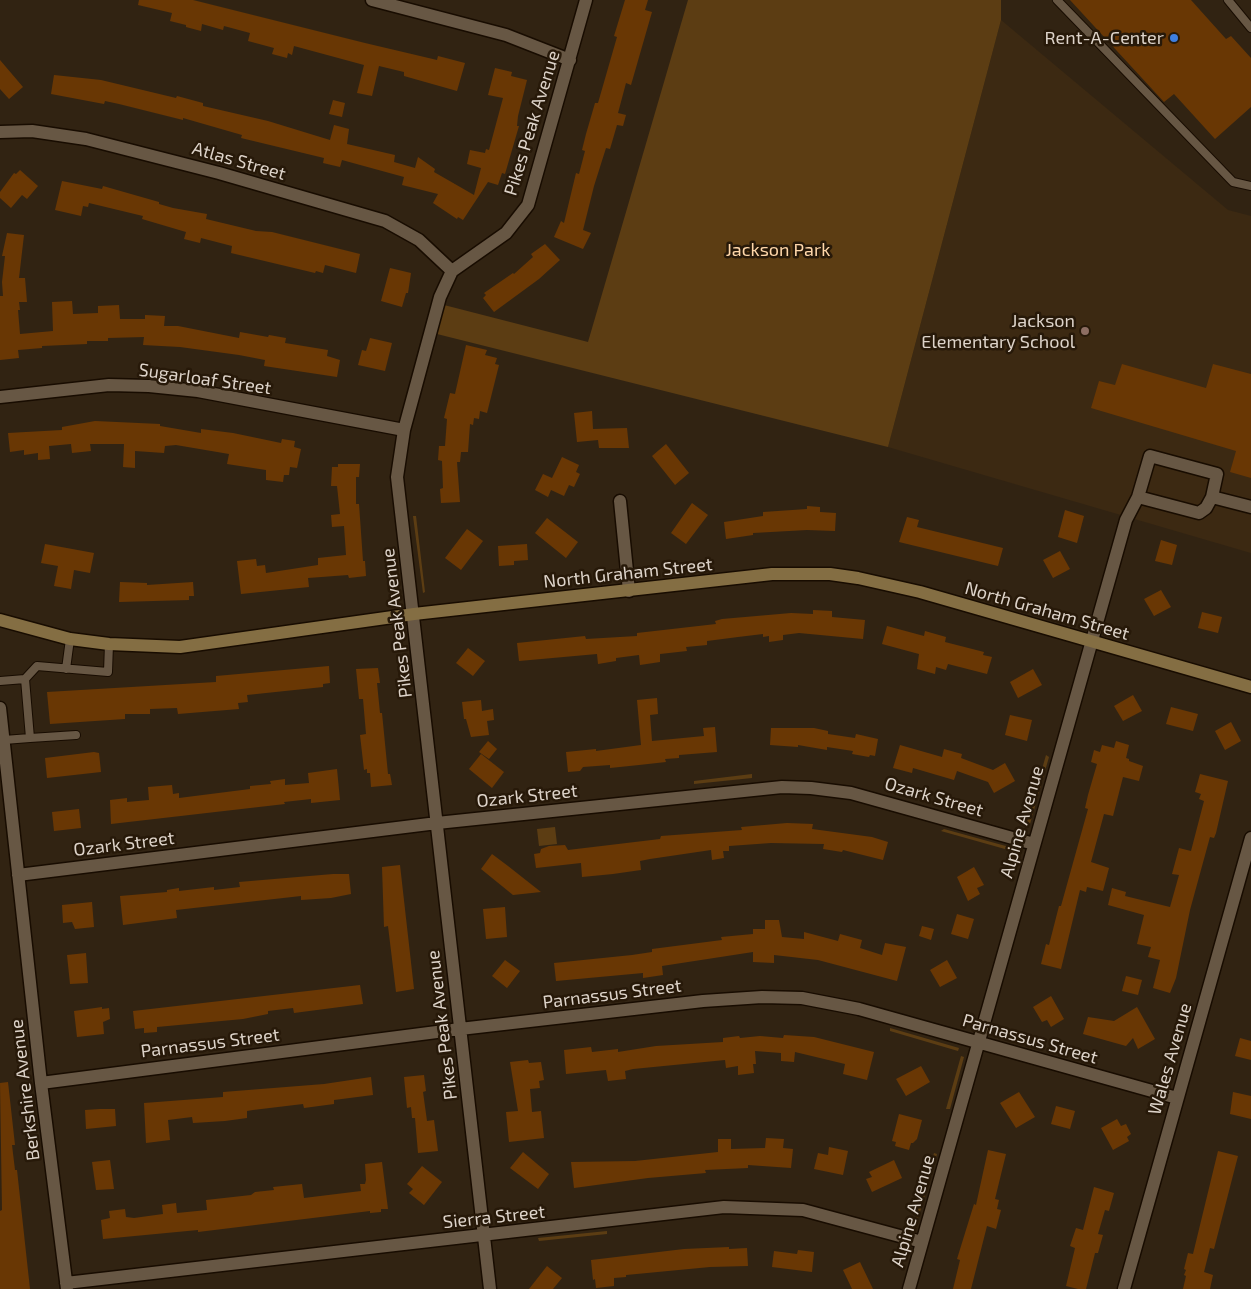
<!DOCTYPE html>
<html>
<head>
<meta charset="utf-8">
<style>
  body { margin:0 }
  canvas { display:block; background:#312312 }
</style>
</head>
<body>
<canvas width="1251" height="1289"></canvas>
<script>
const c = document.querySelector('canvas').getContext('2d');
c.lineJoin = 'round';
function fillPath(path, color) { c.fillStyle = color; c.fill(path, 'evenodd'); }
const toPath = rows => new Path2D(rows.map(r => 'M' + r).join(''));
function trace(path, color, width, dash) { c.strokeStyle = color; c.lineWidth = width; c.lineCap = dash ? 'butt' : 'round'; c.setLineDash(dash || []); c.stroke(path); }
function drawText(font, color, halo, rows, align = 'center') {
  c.font = font + ' "Exo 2",sans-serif'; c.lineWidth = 5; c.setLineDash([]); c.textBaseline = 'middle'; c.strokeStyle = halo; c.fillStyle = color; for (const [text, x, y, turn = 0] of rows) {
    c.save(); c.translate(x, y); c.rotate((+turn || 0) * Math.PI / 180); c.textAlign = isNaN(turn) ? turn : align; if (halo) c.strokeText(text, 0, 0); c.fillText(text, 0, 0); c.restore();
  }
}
fillPath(toPath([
  [1001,20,1228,210,1251,216,1251,553,888,447]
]), '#3c2912');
fillPath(toPath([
  [688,0,1001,0,1001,20,888,447,437,334,444,305,588,342],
  [413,516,416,516,425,592,423,593],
  [1046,755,1049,757,1030,824,1027,822],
  [752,774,752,778,694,784,694,781],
  [555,827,557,844,539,846,537,829],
  [944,829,1013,848,1012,851,941,831],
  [890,1028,959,1048,958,1051,890,1031],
  [961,1056,964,1057,950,1109,946,1109],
  [934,1153,937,1154,917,1222,915,1220],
  [607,1231,607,1234,539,1241,538,1238]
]), '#5c3d13');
fillPath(toPath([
  [139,0,193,0,365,43,437,60,438,56,465,63,457,91,404,76,404,72,379,66,372,96,357,93,364,65,294,46,292,55,288,53,287,58,272,54,274,48,248,41,250,33,224,26,223,30,202,24,201,31,186,27,186,25,170,21,172,13,138,5],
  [625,0,648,0,645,10,652,12,631,85,626,83,618,113,626,115,623,126,617,125,610,149,606,148,594,186,583,230,591,233,583,249,554,237,561,221,564,223,576,173,579,174,585,151,582,150,586,134,595,103,598,103,617,37,614,36],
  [1070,0,1191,0,1226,39,1231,36,1251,58,1251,107,1215,139,1174,94,1164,102],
  [0,60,23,87,9,99,0,89],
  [495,68,512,72,511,76,527,80,518,116,517,126,519,126,505,174,502,173,498,185,488,182,463,220,458,217,457,219,433,203,438,194,402,185,404,177,342,160,340,167,323,163,324,158,241,138,242,135,183,118,183,120,119,104,105,101,104,104,51,94,54,75,101,80,176,98,177,96,203,103,203,106,268,121,330,140,334,125,349,129,347,144,395,155,394,162,415,168,418,157,435,169,434,172,474,195,481,168,467,164,470,150,485,153,486,149,489,150,503,98,488,95],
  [333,100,345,103,342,117,329,114],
  [20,170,38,186,27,199,22,195,11,208,0,198,0,192,14,173,16,174],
  [62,181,102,189,103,186,159,202,159,204,173,208,207,214,206,219,256,231,272,232,360,254,356,273,325,265,323,273,316,271,315,273,231,253,232,246,201,238,200,243,184,239,186,232,142,219,143,216,89,203,88,207,83,206,81,216,55,210],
  [7,233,24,235,19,278,25,278,27,302,19,302,20,310,18,310,20,334,53,331,52,302,72,301,73,314,98,313,98,306,119,305,120,319,145,319,145,315,165,316,164,326,178,326,239,338,240,332,268,337,269,335,286,338,285,343,328,350,327,356,340,360,337,377,264,366,265,360,239,355,180,347,143,345,144,337,108,338,108,341,87,341,87,344,42,346,42,348,18,350,19,358,0,360,0,296,3,296,2,282,5,256,2,256],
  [545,244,560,260,539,279,494,312,483,298,486,295,484,293,513,273,514,274,533,257,531,254],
  [390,268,411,273,408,293,406,293,402,307,381,301],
  [370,338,392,343,385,371,358,365,362,350,366,351],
  [466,345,487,350,485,355,497,358,495,364,499,365,487,413,480,411,479,419,474,418,473,425,470,424,468,452,461,452,460,462,457,462,460,502,441,503,440,489,443,488,442,461,438,460,439,446,445,446,447,419,444,418,450,393,455,394],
  [1122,364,1206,388,1213,364,1251,374,1251,478,1230,472,1236,451,1091,408,1099,381,1115,385],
  [592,411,593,429,627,428,629,448,599,448,598,440,577,442,574,413],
  [95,421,160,424,160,426,201,433,201,429,233,433,281,443,282,439,295,441,294,447,301,449,297,468,290,467,289,475,284,475,283,482,266,480,266,470,227,464,229,454,176,445,165,446,164,453,135,451,135,468,123,467,124,444,90,444,91,451,72,453,71,444,49,446,50,459,38,460,38,453,24,455,24,450,10,452,8,433,62,430,62,427],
  [666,444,689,473,675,485,652,456],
  [562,457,579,465,576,472,580,474,574,487,569,485,564,496,551,490,548,497,535,490,543,474,552,478],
  [338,464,360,464,359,477,356,477,356,504,359,504,363,561,365,561,366,576,349,578,348,575,308,578,309,587,241,594,237,561,256,559,257,566,265,565,266,573,318,565,318,558,346,555,344,526,332,527,331,515,340,514,337,486,331,486,332,467,338,467],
  [692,503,708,515,686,544,671,533],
  [807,506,820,507,820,512,836,513,835,531,807,530,753,533,753,535,726,539,724,522,763,516,763,512,807,509],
  [1065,510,1084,516,1077,543,1058,537],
  [907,517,919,520,917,527,1003,548,998,566,899,542],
  [547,518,578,542,566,558,535,533],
  [467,529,483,541,461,570,445,558],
  [1161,540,1177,545,1172,565,1155,561],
  [45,544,94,553,90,573,74,570,71,589,54,586,58,566,41,563],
  [527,544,528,560,514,561,514,565,499,566,498,546],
  [1060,551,1070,569,1053,578,1043,560],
  [120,582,147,583,147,585,193,582,194,596,189,596,189,600,119,602],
  [1161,590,1171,607,1154,616,1144,599],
  [813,610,832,611,832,617,865,620,863,639,799,633,783,635,783,640,769,642,769,636,763,637,763,634,738,637,707,641,707,645,686,647,687,651,660,654,660,662,640,665,639,655,616,658,616,661,598,664,597,654,519,661,517,643,585,636,586,639,637,636,637,633,716,624,715,621,722,619,791,613,813,614],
  [1202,612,1222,617,1218,633,1198,628],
  [887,626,924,636,925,631,946,637,945,642,984,652,983,655,992,657,987,674,948,664,946,670,936,667,935,674,917,669,919,654,882,644],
  [468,648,485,661,473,676,456,663],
  [329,666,330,683,323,684,323,687,247,695,248,702,238,703,239,709,178,714,177,708,150,709,150,714,125,714,125,719,50,724,47,692,216,682,216,676],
  [378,668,380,683,377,683,380,713,382,713,388,774,390,774,392,785,371,787,370,773,367,773,367,769,364,770,360,735,366,734,363,699,359,699,356,669],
  [1033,669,1042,685,1018,698,1010,682],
  [1133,695,1142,711,1123,721,1114,706],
  [657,698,658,714,650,715,652,741,704,736,703,728,715,727,717,752,679,755,679,758,665,759,666,762,639,765,610,768,610,765,583,767,580,771,568,772,566,752,596,749,596,751,641,745,637,700],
  [481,700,482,711,493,709,494,720,487,721,489,735,471,737,466,719,464,719,462,702],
  [1171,707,1198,714,1193,731,1166,724],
  [1010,715,1032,720,1027,741,1005,735],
  [1231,722,1241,741,1225,750,1215,731],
  [771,728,814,728,828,731,828,734,855,738,856,734,878,739,875,756,870,755,869,757,852,754,853,751,827,747,827,750,798,745,798,747,770,745],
  [488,741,497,749,489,759,479,752],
  [1116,741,1129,745,1126,758,1129,759,1129,761,1143,766,1139,781,1123,777,1113,816,1104,814,1091,862,1109,868,1103,891,1087,887,1086,892,1080,890,1061,969,1041,964,1046,944,1049,945,1059,906,1061,906,1088,809,1085,808,1088,795,1097,764,1091,762,1094,750,1100,752,1102,745,1114,748],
  [900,745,942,757,944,749,962,754,961,758,993,770,1005,763,1015,781,994,793,988,782,957,771,954,780,913,768,912,773,893,768],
  [94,752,99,753,101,772,47,778,45,758],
  [481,754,504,772,492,788,469,769],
  [337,769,340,800,311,803,311,799,284,802,285,804,111,824,110,800,127,798,127,802,149,800,148,787,172,785,173,794,179,793,179,798,250,789,250,786,271,784,270,781,285,779,285,785,309,783,308,773],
  [1200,774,1228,781,1216,833,1214,838,1210,837,1190,910,1176,978,1170,993,1153,988,1160,960,1148,957,1151,947,1137,944,1144,915,1108,905,1112,888,1126,892,1125,896,1170,907,1179,875,1172,874,1179,848,1191,851,1204,801,1199,799,1201,794,1195,792],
  [79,809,81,828,54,831,52,812],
  [787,823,813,824,812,829,872,837,888,842,883,860,843,850,842,852,823,849,824,844,771,843,729,846,729,851,723,851,724,858,712,860,711,850,650,859,640,861,641,870,613,874,582,877,581,863,536,868,534,854,540,853,541,849,549,846,565,845,568,850,660,839,661,836,742,830,741,827],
  [492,854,508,866,541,892,513,895,481,869],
  [400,865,414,989,396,992,388,926,384,927,382,867],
  [974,867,984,885,977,888,980,894,968,901,957,877],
  [333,874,349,874,351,894,331,898,301,900,301,896,176,910,177,918,123,925,120,896,167,892,167,890,179,888,179,891,214,887,214,890,240,887,239,882],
  [92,902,94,927,75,929,72,922,63,923,62,905],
  [505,907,507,937,486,939,483,909],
  [957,914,974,919,968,939,951,934],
  [765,920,779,920,782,937,804,939,804,932,838,941,840,934,862,940,860,948,882,955,885,943,906,947,897,981,818,960,774,955,774,963,753,962,753,952,662,966,663,975,643,978,643,973,556,981,554,963,632,955,652,952,652,949,722,940,721,937,753,934,753,929,765,929],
  [922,926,934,929,931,940,919,936],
  [86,953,88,983,70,984,67,955],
  [505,960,520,971,507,988,492,976],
  [947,960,957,978,940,987,930,970],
  [1126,976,1142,980,1138,995,1122,991],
  [360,985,363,1004,294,1013,293,1008,268,1011,268,1014,243,1019,157,1027,157,1032,144,1033,144,1028,135,1029,133,1011],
  [1051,996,1064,1019,1051,1027,1047,1020,1042,1022,1033,1007],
  [102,1007,102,1009,109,1008,110,1019,103,1022,104,1034,77,1037,74,1011],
  [1137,1007,1155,1039,1138,1049,1133,1038,1126,1046,1083,1034,1088,1017,1114,1021],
  [784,1035,814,1037,874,1052,867,1080,843,1074,845,1064,795,1052,794,1062,781,1061,781,1053,755,1051,756,1064,753,1064,754,1073,738,1075,738,1066,726,1068,725,1060,633,1069,625,1071,626,1079,608,1081,606,1070,566,1074,564,1050,591,1047,592,1052,618,1049,618,1052,656,1046,723,1042,723,1038,739,1036,740,1038,760,1036,783,1038],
  [1240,1038,1251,1041,1251,1060,1235,1056],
  [528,1060,529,1063,541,1062,544,1080,539,1081,540,1088,530,1089,532,1112,541,1111,544,1138,509,1142,506,1112,518,1111,510,1062],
  [921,1066,930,1082,906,1096,896,1079],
  [424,1075,426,1091,423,1092,427,1121,434,1120,438,1151,418,1153,415,1118,412,1118,411,1107,407,1108,404,1077],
  [371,1077,373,1095,334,1100,334,1104,304,1108,303,1104,253,1110,247,1111,247,1118,225,1121,193,1123,192,1117,168,1120,170,1140,146,1143,144,1103,223,1097,223,1092,324,1084],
  [8,1082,15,1145,12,1145,15,1170,17,1170,30,1289,0,1289,0,1211,2,1210,0,1083],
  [1019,1092,1035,1117,1016,1128,1000,1103],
  [1233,1092,1251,1096,1251,1119,1230,1114],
  [1056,1106,1075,1111,1070,1129,1051,1124],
  [100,1109,115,1109,116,1126,86,1129,85,1110],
  [899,1114,922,1120,917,1139,913,1143,911,1143,909,1150,895,1146,896,1142,892,1141],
  [1117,1119,1121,1126,1126,1124,1131,1134,1127,1137,1129,1141,1113,1150,1101,1128],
  [766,1138,784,1139,783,1148,793,1149,791,1168,748,1165,748,1168,705,1170,706,1173,648,1178,574,1188,571,1162,635,1161,718,1152,718,1139,731,1139,731,1149,765,1148],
  [829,1147,848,1151,843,1175,814,1169,818,1153,828,1155],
  [988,1150,1006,1154,995,1199,999,1200,997,1209,1001,1210,996,1229,987,1226,971,1289,953,1289,960,1260,957,1259,974,1204,976,1205],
  [1218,1151,1238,1156,1214,1249,1210,1248,1204,1272,1213,1275,1210,1289,1183,1289,1186,1276,1184,1275,1186,1270,1184,1269,1188,1253,1193,1254],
  [523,1152,549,1174,538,1189,510,1168],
  [110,1160,114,1189,96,1190,92,1162],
  [894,1160,902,1178,872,1192,866,1179,872,1177,869,1172],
  [382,1162,388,1209,381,1209,381,1212,370,1213,370,1211,198,1232,198,1230,103,1239,101,1220,110,1218,109,1211,125,1209,126,1217,134,1218,163,1214,162,1205,176,1203,177,1213,207,1210,206,1200,251,1195,255,1192,274,1190,273,1187,302,1184,304,1198,361,1191,360,1184,365,1184,366,1180,365,1164],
  [422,1166,442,1182,424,1205,409,1193,413,1189,407,1184],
  [1094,1187,1114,1193,1109,1211,1105,1210,1098,1234,1103,1235,1098,1253,1095,1253,1086,1289,1078,1289,1066,1286,1075,1248,1070,1246,1076,1228,1083,1230],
  [729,1247,729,1249,747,1248,748,1266,710,1267,626,1275,626,1277,614,1278,614,1286,596,1288,595,1279,593,1280,591,1260,684,1249],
  [798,1250,814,1252,812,1272,772,1267,774,1251,797,1254],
  [860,1262,873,1289,852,1289,843,1270],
  [547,1266,562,1278,553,1289,529,1289]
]), '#693704');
const lane = toPath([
  [1057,0,1233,182,1251,186],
  [1228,0,1251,28],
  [66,669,70,639],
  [0,681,25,679],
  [76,735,30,738,25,679,37,666,108,672,109,644],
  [4,740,30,738]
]);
const street = toPath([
  [372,0,506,35,570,60],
  [0,132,32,131,86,139,219,173,385,221,419,240,452,271],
  [0,397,109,385,149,386,198,391,404,430],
  [1138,497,1199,513,1206,508,1212,497,1251,507],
  [620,501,629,591],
  [0,708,41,1083,67,1289],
  [18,875,437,823,782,787,811,788,851,793,1034,844],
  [41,1083,460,1029,703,1001,762,997,802,998,859,1009,1177,1098],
  [66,1283,724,1207,803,1210,922,1242],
  [490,1289,397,477,404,430,440,297,452,271,506,233,528,205,586,0],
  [909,1289,1126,520,1138,497,1150,456,1217,474,1212,497],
  [1124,1289,1251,838]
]);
const secondary = toPath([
  [0,620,70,639,109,644,180,647,414,614,772,574,830,574,858,578,920,592,1251,687]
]);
trace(lane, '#180c00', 10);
trace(street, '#180c00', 15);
trace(secondary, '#180c00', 15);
trace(lane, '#675744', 8);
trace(street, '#675744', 12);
trace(secondary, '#846e43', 12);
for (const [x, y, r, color] of [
  [1174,38,5,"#3f7fe0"],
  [1085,331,5,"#8d6e63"]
]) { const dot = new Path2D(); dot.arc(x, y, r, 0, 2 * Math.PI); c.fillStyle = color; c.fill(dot); trace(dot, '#271909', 2); }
drawText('18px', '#ddd3c9', '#271909', [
  ["Rent-A-Center",1164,38],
  ["Jackson",1075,321],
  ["Elementary School",1075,342]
], 'right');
drawText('18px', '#ddd3c9', '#271909', [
  ["Pikes Peak Avenue",532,123,-73],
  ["Atlas Street",239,161,16],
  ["Sugarloaf Street",205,379,8],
  ["North Graham Street",628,573,-6],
  ["North Graham Street",1047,611,16],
  ["Pikes Peak Avenue",397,623,-97],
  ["Ozark Street",527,796,-6],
  ["Ozark Street",934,797,16],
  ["Alpine Avenue",1022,822,-74],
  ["Ozark Street",124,844,-7],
  ["Parnassus Street",612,994,-7],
  ["Pikes Peak Avenue",442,1025,-97],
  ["Parnassus Street",1030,1039,16],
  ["Parnassus Street",210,1043,-7],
  ["Wales Avenue",1170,1059,-74],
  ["Berkshire Avenue",25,1090,-97],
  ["Alpine Avenue",913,1211,-74],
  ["Sierra Street",494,1217,-6]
]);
drawText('18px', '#ffd7aa', '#271909', [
  ["Jackson Park",778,250]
]);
</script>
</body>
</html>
